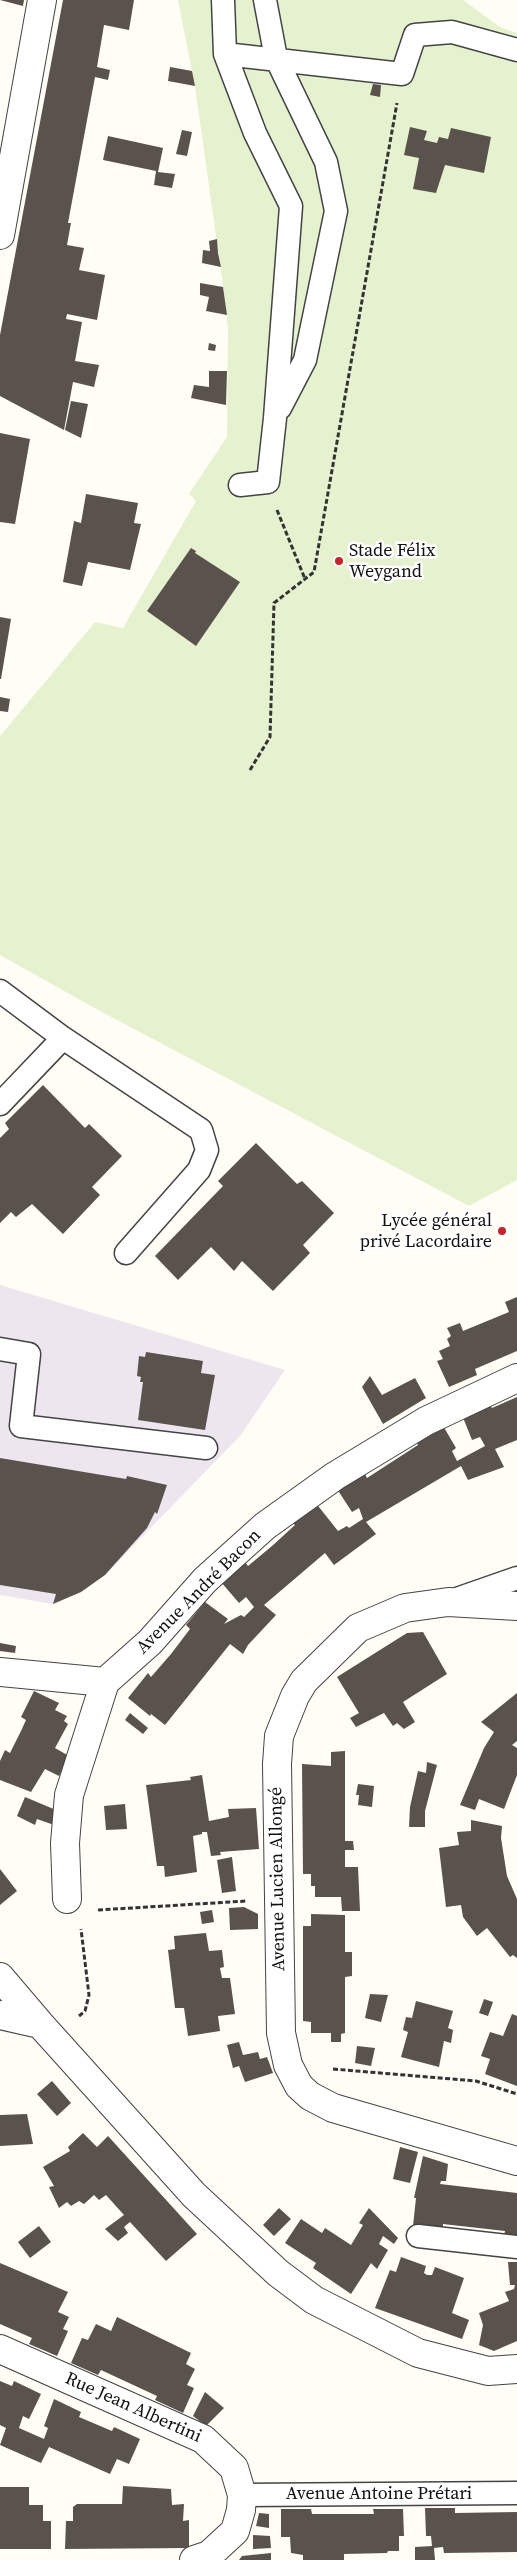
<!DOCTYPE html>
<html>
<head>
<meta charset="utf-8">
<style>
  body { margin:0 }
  canvas { display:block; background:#fffdf5 }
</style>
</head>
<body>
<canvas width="517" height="2560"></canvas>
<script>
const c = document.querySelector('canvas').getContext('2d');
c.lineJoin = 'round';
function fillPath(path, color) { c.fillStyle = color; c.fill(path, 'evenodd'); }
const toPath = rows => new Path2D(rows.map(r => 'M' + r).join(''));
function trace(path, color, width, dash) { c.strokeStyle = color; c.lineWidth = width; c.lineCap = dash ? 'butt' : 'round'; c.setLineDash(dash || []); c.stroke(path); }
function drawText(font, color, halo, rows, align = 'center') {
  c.font = font + ' "Source Serif 4",serif'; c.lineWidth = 5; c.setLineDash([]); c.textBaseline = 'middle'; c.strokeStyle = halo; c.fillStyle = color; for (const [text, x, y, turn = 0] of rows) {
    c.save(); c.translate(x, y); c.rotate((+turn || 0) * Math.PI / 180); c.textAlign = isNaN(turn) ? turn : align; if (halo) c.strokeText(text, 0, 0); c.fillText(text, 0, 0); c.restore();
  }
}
fillPath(toPath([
  [0,1285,285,1370,240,1436,105,1575,81,1592,53,1604,0,1595]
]), '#eee6ef');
fillPath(toPath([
  [178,0,463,0,500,27,517,33,517,1180,469,1206,100,1011,0,955,0,736,95,622,123,628,196,501,189,494,227,437,228,328,225,300,195,86]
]), '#e6f2cf');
fillPath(toPath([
  [0,0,24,0,23,6],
  [63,0,134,0,129,30,104,25,97,67,110,70,108,80,95,77,68,223,71,223,67,245,84,248,79,270,105,275,97,320,67,314,66,319,82,322,75,361,99,365,94,387,73,382,64,430,0,396,0,335],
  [170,67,192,71,195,86,168,81],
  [373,84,381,85,380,97,370,95],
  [410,127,427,131,424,140,437,143,439,137,448,139,451,128,491,137,484,173,445,165,436,193,413,189,419,158,404,155],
  [182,130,192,132,187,156,176,154],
  [108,136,163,148,158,172,175,174,172,188,154,185,156,171,103,160],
  [217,239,218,253,221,267,202,263,203,250,210,251,209,241],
  [200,283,223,287,227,315,206,311,209,297,200,295],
  [209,343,216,345,215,351,208,350],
  [209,371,227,371,226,405,191,398,194,385,209,387],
  [71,401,88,404,81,438,65,430],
  [0,433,30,439,15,524,0,522],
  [86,494,138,503,134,523,141,524,130,570,88,562,82,586,63,582,74,521,81,523],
  [191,548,196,551,195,553,240,582,196,646,147,611],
  [0,617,11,619,1,679,0,679],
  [0,697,10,699,8,712,0,711],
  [43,1085,85,1128,89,1124,122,1156,92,1187,100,1195,63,1234,32,1204,16,1217,11,1212,0,1223,0,1138,9,1129,5,1123],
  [256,1143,297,1184,302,1181,334,1213,303,1245,310,1253,273,1291,242,1261,234,1271,211,1247,178,1280,155,1256,223,1186,218,1181],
  [517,1297,517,1351,475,1369,477,1375,449,1387,437,1361,443,1359,439,1351,450,1346,447,1339,451,1336,447,1328,460,1323,463,1331,509,1312,505,1302],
  [146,1352,203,1361,201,1373,215,1375,205,1430,138,1420,143,1382,140,1382,141,1377,137,1376,139,1356,145,1357],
  [370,1376,382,1395,415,1378,426,1398,383,1424,362,1387],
  [517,1397,517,1440,495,1449,504,1467,468,1480,461,1466,366,1522,376,1534,334,1565,325,1553,264,1605,276,1615,248,1645,243,1654,230,1644,165,1725,151,1714,150,1716,128,1698,148,1673,151,1677,171,1654,190,1629,186,1625,205,1602,228,1619,224,1624,241,1615,244,1617,254,1607,246,1597,239,1603,221,1582,245,1562,248,1566,272,1546,295,1525,291,1522,315,1502,338,1531,347,1526,349,1528,363,1519,359,1508,352,1512,337,1489,364,1472,367,1478,418,1445,416,1440,442,1424,456,1448,452,1451,457,1461,485,1446,480,1437,472,1440,462,1415,489,1403,492,1408],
  [0,1458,126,1479,127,1476,167,1485,157,1514,155,1512,147,1528,105,1575,81,1592,53,1604,56,1594,0,1585],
  [423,1632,447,1674,403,1702,415,1722,404,1729,397,1723,393,1726,384,1713,356,1727,350,1718,359,1713,337,1677,407,1633],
  [0,1643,16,1646,15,1653,0,1651],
  [34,1691,59,1703,55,1710,67,1716,64,1721,68,1724,55,1748,69,1756,59,1776,45,1769,31,1792,0,1780,0,1761,5,1750,10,1753,21,1731,26,1720,21,1717],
  [517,1693,517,1741,512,1745,517,1748,517,1775,504,1809,479,1799,475,1810,460,1805,484,1748,494,1732,481,1722],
  [130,1713,148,1728,143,1734,125,1720],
  [345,1751,345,1841,353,1841,354,1850,345,1850,345,1867,358,1867,360,1911,342,1911,341,1897,315,1897,315,1886,311,1886,311,1874,303,1874,302,1764,331,1766,331,1752],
  [427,1762,437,1765,425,1811,425,1827,409,1827,410,1807,418,1771,426,1773],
  [202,1775,209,1821,229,1817,228,1809,256,1808,259,1849,220,1852,221,1855,211,1856,207,1832,202,1832,202,1834,193,1836,197,1872,165,1877,164,1866,157,1866,146,1785,191,1780,190,1777],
  [358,1784,374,1786,372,1807,358,1805,359,1795,356,1795],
  [25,1797,56,1810,54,1825,37,1819,35,1825,17,1816],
  [125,1804,127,1829,106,1830,104,1806],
  [471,1820,502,1826,501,1838,507,1876,517,1899,517,1958,513,1955,510,1957,487,1928,477,1936,463,1917,461,1905,446,1907,439,1848,459,1845,457,1832,471,1831],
  [232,1857,236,1891,222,1893,217,1860],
  [0,1869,17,1891,0,1905],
  [244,1907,258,1914,258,1929,230,1930,229,1908],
  [212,1910,214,1922,202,1924,200,1912],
  [311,1914,345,1915,345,1952,352,1952,352,1976,345,1977,345,2033,341,2034,341,2042,331,2042,331,2033,311,2033,311,2022,303,2021,303,1926,311,1926],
  [206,1933,209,1951,222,1950,224,1967,220,1968,222,1978,230,1978,235,2014,218,2016,220,2031,188,2036,184,2008,175,2008,168,1950,175,1949,174,1936],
  [370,1994,388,1995,381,2022,365,2018],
  [484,1999,493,2002,488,2016,479,2013],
  [416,2001,453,2011,448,2028,453,2030,451,2043,444,2041,439,2067,401,2057,408,2032,403,2030,406,2017,412,2018],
  [512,2014,517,2016,517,2086,485,2074,490,2059,481,2056,490,2032,503,2036],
  [239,2042,243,2055,258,2052,260,2059,267,2057,273,2073,245,2082,239,2066,233,2068,227,2045],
  [357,2046,375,2048,371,2066,355,2063],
  [52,2081,71,2103,57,2116,37,2094],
  [27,2114,33,2144,0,2146,0,2115],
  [83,2133,97,2147,108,2136,197,2234,166,2261,130,2222,124,2227,128,2233,118,2241,105,2229,124,2215,106,2195,99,2200,94,2195,84,2204,79,2201,71,2206,67,2202,59,2208,49,2187,54,2186,43,2167,70,2151,68,2147],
  [400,2147,418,2152,410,2183,393,2179],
  [423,2156,448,2164,446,2181,441,2181,440,2184,517,2193,517,2238,504,2236,505,2231,443,2224,443,2229,413,2226,416,2198,414,2198],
  [279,2208,291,2219,274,2236,263,2225],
  [369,2208,398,2238,394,2244,383,2236,379,2244,388,2250,377,2269,371,2263,351,2294,313,2268,316,2263,285,2243,301,2219,322,2233,325,2228,351,2245,363,2225,359,2223],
  [39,2226,51,2242,30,2258,18,2242],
  [401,2257,426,2266,424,2273,427,2275,432,2275,435,2267,464,2278,452,2313,469,2320,462,2339,375,2308,390,2270,396,2272],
  [508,2262,517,2262,517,2341,494,2351,479,2345,483,2325,479,2313,509,2301,505,2292,514,2289,515,2285,510,2285],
  [0,2263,68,2292,58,2312,69,2317,63,2329,68,2331,57,2356,29,2344,32,2338,0,2324],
  [117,2317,191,2353,186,2364,195,2369,187,2385,194,2388,183,2413,155,2400,157,2396,101,2370,98,2375,71,2363,82,2338,88,2340,96,2324,111,2331],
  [0,2381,12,2386,14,2381,41,2394,29,2419,23,2416,19,2428,44,2439,48,2428,44,2426,54,2399,81,2412,79,2417,112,2431,114,2427,140,2439,129,2464,117,2459,110,2474,49,2447,41,2463,0,2445,6,2428,0,2425],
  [205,2392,224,2408,206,2426,193,2416],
  [123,2486,171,2489,172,2505,184,2504,183,2521,189,2520,189,2548,65,2549,66,2521,73,2521,73,2507,77,2504,122,2504],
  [0,2487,29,2487,29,2505,43,2505,43,2521,51,2521,51,2549,0,2549],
  [425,2508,455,2508,455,2513,517,2512,517,2552,444,2553,443,2547,434,2548,435,2560,415,2560,415,2547,432,2546,431,2536,426,2536],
  [281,2509,311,2509,312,2514,374,2514,373,2509,403,2509,404,2536,399,2536,399,2551,388,2551,387,2553,344,2554,344,2560,303,2560,303,2555,291,2553,290,2537,281,2537],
  [259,2513,269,2514,269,2528,256,2526],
  [253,2535,270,2536,271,2548,253,2549],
  [271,2553,271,2560,239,2560,242,2556]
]), '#5a524d');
const lane = toPath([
  [223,0,225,54,255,133,291,206,275,418,268,482,240,485],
  [265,0,276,58,326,162,336,211,305,360,280,408],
  [225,54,402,74,415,35,452,32,517,50],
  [0,991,63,1038,201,1130,207,1150,199,1170,126,1253],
  [0,1104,63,1038],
  [0,1349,29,1354,21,1426,206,1448],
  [454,1600,517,1578],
  [418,2236,517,2247],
  [242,2495,517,2493]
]);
const street = toPath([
  [0,235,42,0],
  [517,1606,448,1602,405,1608,358,1628,304,1681,295,1696,279,1736,277,1764,281,2033,288,2065,299,2086,310,2096,333,2108,517,2161],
  [0,1672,105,1682,150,1642,205,1580,265,1526,335,1476,426,1421,517,1378],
  [67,1899,65,1843,69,1795,105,1682],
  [0,1977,40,2024,194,2195,278,2273,314,2300,418,2353,488,2371,517,2369],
  [0,2015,40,2024],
  [0,2349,203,2439,234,2468,242,2495,241,2510,235,2531,209,2555,194,2560]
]);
trace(lane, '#444', 25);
trace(street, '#444', 30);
trace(toPath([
  [277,510,305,579],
  [250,770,270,737,274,603,314,572,397,103],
  [98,1910,247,1901],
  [79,2016,85,2011,89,1995,81,1929],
  [333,2069,476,2081,517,2094]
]), '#333', 3, [5, 2.5]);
trace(lane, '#fff', 22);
trace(street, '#fff', 28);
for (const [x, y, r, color] of [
  [339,561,5,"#c4262e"],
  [502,1231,5,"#c4262e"]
]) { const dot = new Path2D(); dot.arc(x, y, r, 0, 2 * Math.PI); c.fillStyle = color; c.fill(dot); trace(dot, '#fff', 2); }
drawText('18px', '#111', '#fff', [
  ["Stade Félix",349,551],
  ["Weygand",349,572],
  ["Lycée général",492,1221,"right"],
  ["privé Lacordaire",492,1242,"right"]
], 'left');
drawText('18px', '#111', '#fff', [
  ["Avenue André Bacon",199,1592,-45],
  ["Avenue Lucien Allongé",278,1879,-91],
  ["Rue Jean Albertini",133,2408,24],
  ["Avenue Antoine Prétari",379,2494]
]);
</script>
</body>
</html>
